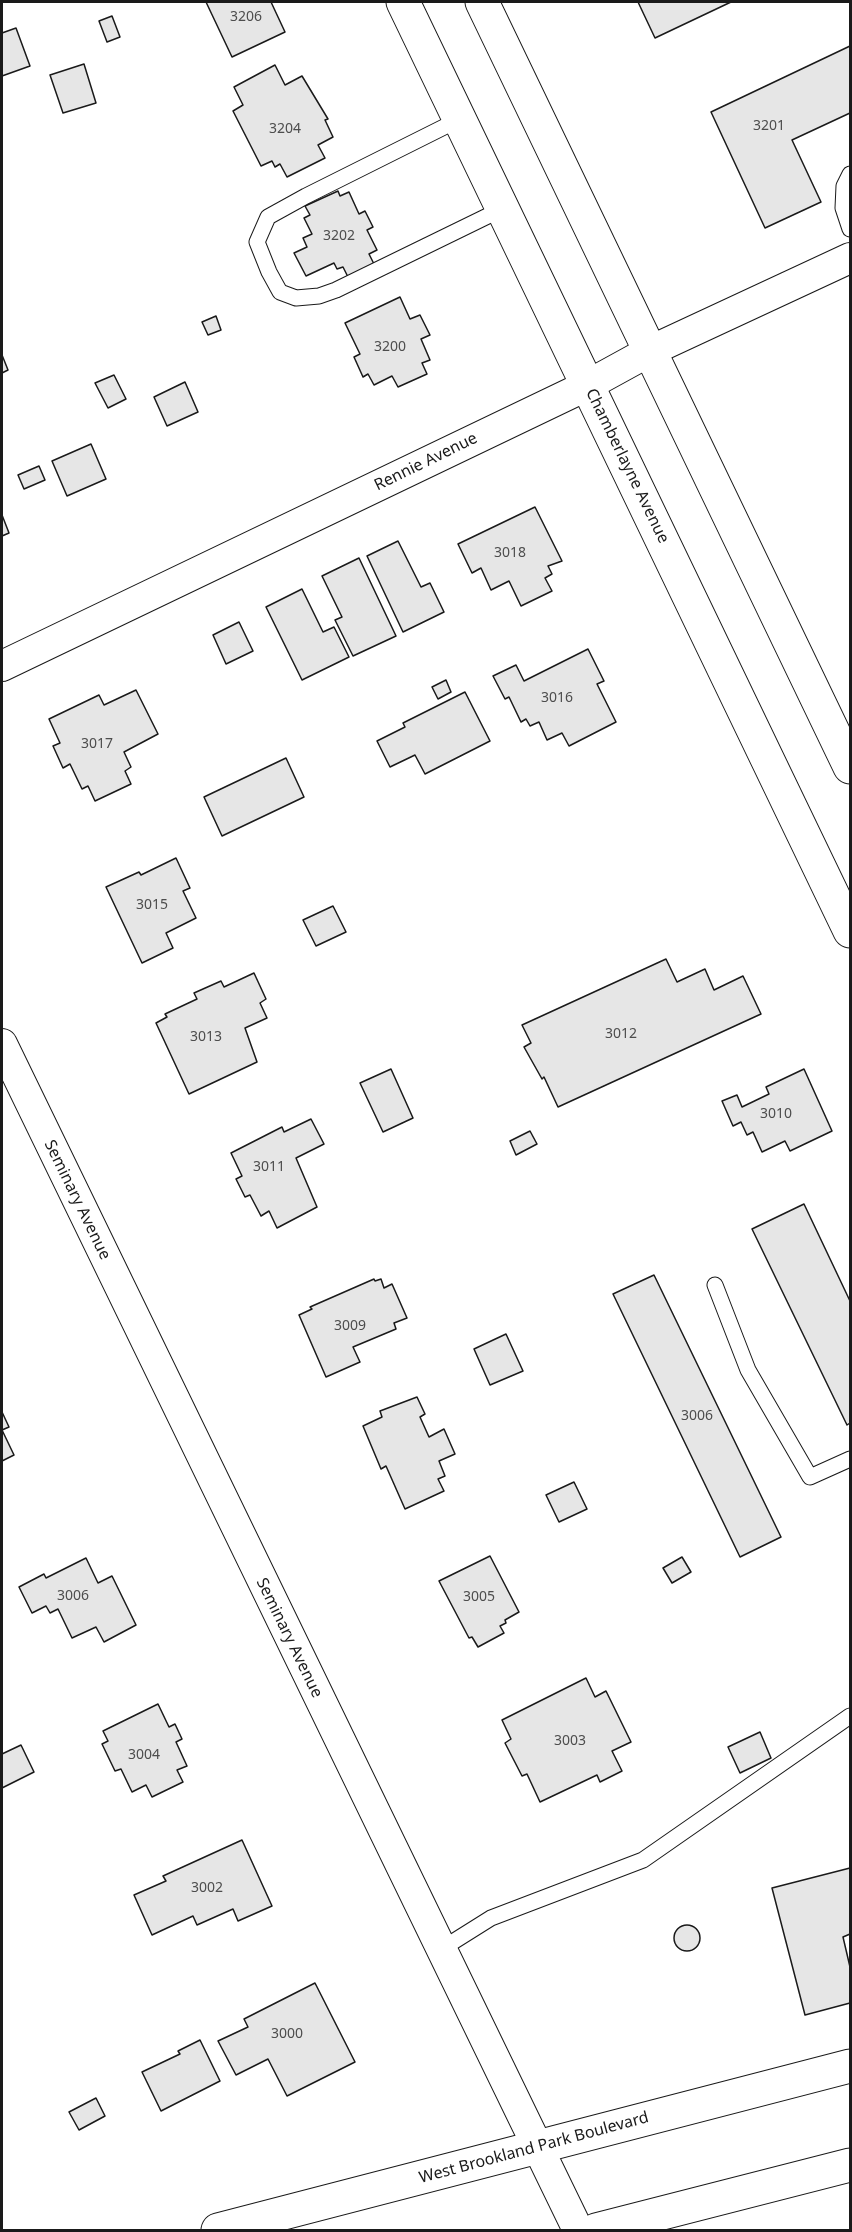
<!DOCTYPE html>
<html>
<head>
<meta charset="utf-8">
<style>
  body { margin:0 }
  #map { position:relative; width:852px; height:2232px; overflow:hidden; background:#fff; font-family:"Noto Sans",sans-serif }
  canvas { display:block }
  .frame { position:absolute; inset:0; border:3px solid #1a1a1a; pointer-events:none }
</style>
</head>
<body>
<div id="map">
<canvas width="852" height="2232"></canvas>
<div class="frame"></div>
</div>
<script>
const c = document.querySelector('canvas').getContext('2d');
c.lineJoin = 'round';
function fillPath(path, color) { c.fillStyle = color; c.fill(path, 'evenodd'); }
const toPath = rows => new Path2D(rows.map(r => 'M' + r).join(''));
function trace(path, color, width, dash) { c.strokeStyle = color; c.lineWidth = width; c.lineCap = dash ? 'butt' : 'round'; c.setLineDash(dash || []); c.stroke(path); }
function drawText(font, color, halo, rows, align = 'center') {
  c.font = font + ' "Noto Sans",sans-serif'; c.lineWidth = 4.5; c.setLineDash([]); c.textBaseline = 'middle'; c.strokeStyle = halo; c.fillStyle = color; for (const [text, x, y, turn = 0] of rows) {
    c.save(); c.translate(x, y); c.rotate((+turn || 0) * Math.PI / 180); c.textAlign = isNaN(turn) ? turn : align; if (halo) c.strokeText(text, 0, 0); c.fillText(text, 0, 0); c.restore();
  }
}
const building = toPath([
  [206,2,271,2,285,32,232,57,206,2],
  [638,2,731,2,655,38,638,2],
  [112,16,120,37,107,42,99,21,112,16],
  [16,28,30,66,2,76,2,33,16,28],
  [850,46,850,113,792,140,821,202,765,228,711,112,850,46],
  [84,64,96,103,63,113,50,75,84,64],
  [275,65,285,85,302,76,328,119,325,120,333,137,318,145,325,158,287,177,280,164,275,167,272,161,261,166,233,111,243,105,234,87,275,65],
  [338,191,340,196,349,192,359,214,365,211,373,227,367,230,377,250,369,254,375,266,349,279,343,267,337,269,334,263,306,276,294,253,307,247,303,238,312,234,304,218,310,215,305,206,338,191],
  [400,297,410,319,420,315,430,335,421,339,430,360,422,363,427,374,398,387,392,376,374,385,368,374,363,377,354,357,360,354,345,323,400,297],
  [216,316,221,330,208,335,202,322,216,316],
  [2,355,8,370,2,373,2,355],
  [114,375,126,399,108,408,95,383,114,375],
  [185,382,198,412,167,426,154,397,185,382],
  [91,444,106,479,67,496,52,461,91,444],
  [39,466,45,480,24,489,18,475,39,466],
  [535,507,562,561,548,566,552,574,545,578,552,591,521,606,509,581,491,590,481,568,472,573,458,544,535,507],
  [2,515,9,533,2,536,2,515],
  [398,541,421,587,430,583,444,612,403,632,367,556,398,541],
  [359,558,396,636,353,656,335,620,342,617,322,576,359,558],
  [302,589,323,632,334,627,349,657,302,680,266,607,302,589],
  [239,622,253,651,226,664,213,635,239,622],
  [588,649,604,681,597,684,616,722,569,746,562,733,547,740,539,722,530,726,526,719,521,722,509,697,505,699,493,676,516,665,524,681,588,649],
  [446,680,451,692,438,699,432,687,446,680],
  [136,690,158,734,124,752,131,767,125,771,131,784,95,801,88,786,82,789,70,764,63,768,53,746,60,743,49,719,99,695,104,705,136,690],
  [465,692,490,741,425,774,415,755,390,767,377,741,405,727,403,723,465,692],
  [286,758,304,797,222,836,204,797,286,758],
  [176,858,190,888,183,891,196,918,166,933,173,948,142,963,106,887,139,872,141,875,176,858],
  [333,906,346,932,316,946,303,920,333,906],
  [666,959,677,982,705,969,714,990,743,976,761,1014,558,1107,544,1077,542,1079,524,1047,531,1043,522,1025,666,959],
  [254,973,266,999,260,1003,267,1018,245,1028,257,1062,189,1094,156,1023,167,1017,165,1014,197,999,194,993,221,981,224,987,254,973],
  [391,1069,413,1118,383,1132,360,1083,391,1069],
  [804,1069,832,1131,790,1151,785,1141,762,1152,753,1132,747,1135,741,1122,733,1126,722,1101,737,1095,742,1107,769,1094,766,1087,804,1069],
  [311,1119,324,1144,296,1158,317,1207,277,1228,269,1211,261,1216,250,1195,245,1197,236,1179,242,1176,231,1153,282,1127,284,1132,311,1119],
  [530,1131,537,1144,516,1155,510,1141,530,1131],
  [804,1204,850,1301,850,1423,847,1425,752,1229,804,1204],
  [654,1275,781,1537,740,1557,613,1294,654,1275],
  [374,1279,375,1281,381,1279,384,1288,392,1284,407,1318,394,1323,396,1329,353,1347,360,1362,326,1377,299,1315,312,1309,310,1307,374,1279],
  [506,1334,523,1371,490,1385,474,1349,506,1334],
  [417,1397,425,1414,420,1417,429,1437,444,1429,455,1454,439,1461,445,1476,438,1479,444,1491,405,1509,386,1466,381,1469,363,1426,382,1417,380,1411,417,1397],
  [2,1412,9,1427,2,1430,14,1455,2,1461,2,1412],
  [574,1482,587,1509,559,1522,546,1495,574,1482],
  [490,1556,519,1612,505,1620,506,1623,500,1626,504,1633,478,1647,472,1637,469,1638,439,1581,490,1556],
  [682,1557,691,1572,672,1583,663,1568,682,1557],
  [86,1558,98,1583,112,1576,136,1625,104,1642,96,1627,72,1638,58,1609,50,1613,46,1606,32,1613,19,1587,44,1574,46,1578,86,1558],
  [586,1678,595,1697,606,1691,631,1742,612,1751,622,1771,600,1782,597,1775,540,1802,527,1774,522,1776,505,1743,511,1739,502,1720,586,1678],
  [158,1704,169,1727,175,1724,182,1739,176,1742,187,1766,177,1770,183,1782,152,1797,146,1785,132,1792,121,1769,115,1771,102,1744,108,1741,103,1731,158,1704],
  [760,1732,771,1758,740,1773,728,1747,760,1732],
  [21,1745,34,1772,2,1788,2,1754,21,1745],
  [242,1840,272,1906,238,1921,233,1909,197,1925,193,1916,152,1935,134,1895,166,1881,163,1876,242,1840],
  [850,1868,850,1934,843,1937,850,1967,850,2003,805,2015,772,1888,850,1868],
  '674 1938a13 13 0 1 1 26 0a13 13 0 1 1-26 0Z',
  [315,1983,355,2062,287,2096,268,2059,236,2075,218,2041,248,2027,244,2019,315,1983],
  [200,2040,220,2081,161,2111,142,2072,180,2054,178,2051,200,2040],
  [96,2098,105,2116,79,2130,69,2112,96,2098]
]);
fillPath(building, '#e6e6e6');
trace(building, '#1a1a1a', 1.5);
const service = toPath([
  [460,119,306,196,268,217,257,242,269,272,280,292,296,298,319,296,336,290,502,209],
  [850,174,844,186,843,208,850,229],
  [715,1285,748,1370,810,1477,850,1459],
  [440,1950,491,1918,643,1860,850,1716]
]);
const minor = toPath([
  [2,666,588,385,650,351,850,258],
  [2,1044,578,2230]
]);
const secondary = toPath([
  [218,2230,850,2066],
  [596,2230,850,2165]
]);
const primary = toPath([
  [403,2,850,931],
  [482,2,850,767]
]);
trace(service, '#1a1a1a', 17);
trace(minor, '#1a1a1a', 32);
trace(secondary, '#1a1a1a', 35);
trace(primary, '#1a1a1a', 35);
trace(service, '#fff', 15);
trace(minor, '#fff', 30);
trace(secondary, '#fff', 33);
trace(primary, '#fff', 33);
drawText('14px', '#4d4d4d', null, [
  ["3206",246,17],
  ["3201",769,126],
  ["3204",285,129],
  ["3202",339,236],
  ["3200",390,347],
  ["3018",510,553],
  ["3016",557,698],
  ["3017",97,744],
  ["3015",152,905],
  ["3012",621,1034],
  ["3013",206,1037],
  ["3010",776,1114],
  ["3011",269,1167],
  ["3009",350,1326],
  ["3006",697,1416],
  ["3006",73,1596],
  ["3005",479,1597],
  ["3003",570,1741],
  ["3004",144,1755],
  ["3002",207,1888],
  ["3000",287,2034]
]);
drawText('16px', '#1a1a1a', '#fff', [
  ["Rennie Avenue",426,462,-26],
  ["Chamberlayne Avenue",627,466,64],
  ["Seminary Avenue",77,1200,64],
  ["Seminary Avenue",289,1638,64],
  ["West Brookland Park Boulevard",534,2148,-15]
]);
</script>
</body>
</html>
